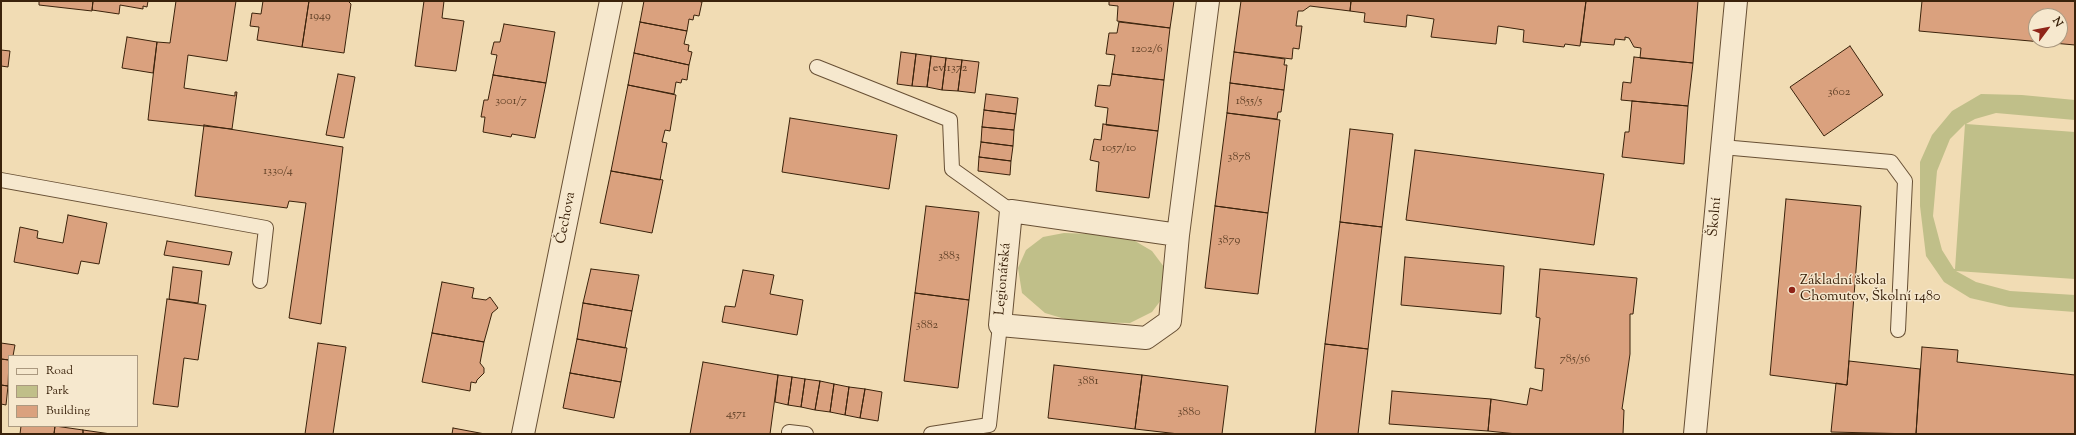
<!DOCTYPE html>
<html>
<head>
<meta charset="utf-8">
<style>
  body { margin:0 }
  #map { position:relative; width:2076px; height:435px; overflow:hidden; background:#f1dcb4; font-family:"Sorts Mill Goudy",serif }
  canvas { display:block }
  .frame { position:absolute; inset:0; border:2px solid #3a220b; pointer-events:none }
  .legend { position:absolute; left:8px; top:355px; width:130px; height:72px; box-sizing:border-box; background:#f6e8ce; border:1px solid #ab9980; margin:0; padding:5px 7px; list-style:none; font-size:12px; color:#3a220b }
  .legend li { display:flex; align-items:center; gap:8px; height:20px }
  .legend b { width:20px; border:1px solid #ab9980 }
  .north { position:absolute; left:2028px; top:8px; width:40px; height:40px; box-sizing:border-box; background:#f6e8ce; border:1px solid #ab9980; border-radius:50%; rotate:58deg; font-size:11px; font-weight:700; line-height:16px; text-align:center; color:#3a220b }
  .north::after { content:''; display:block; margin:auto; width:14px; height:18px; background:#8f2418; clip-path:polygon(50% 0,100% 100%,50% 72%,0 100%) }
</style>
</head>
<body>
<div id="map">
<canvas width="2076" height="435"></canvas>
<div class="frame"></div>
<ul class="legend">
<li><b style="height:5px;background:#f6e8ce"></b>Road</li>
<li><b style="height:11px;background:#c0bf89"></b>Park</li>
<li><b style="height:11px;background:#daa17e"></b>Building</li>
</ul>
<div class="north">N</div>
</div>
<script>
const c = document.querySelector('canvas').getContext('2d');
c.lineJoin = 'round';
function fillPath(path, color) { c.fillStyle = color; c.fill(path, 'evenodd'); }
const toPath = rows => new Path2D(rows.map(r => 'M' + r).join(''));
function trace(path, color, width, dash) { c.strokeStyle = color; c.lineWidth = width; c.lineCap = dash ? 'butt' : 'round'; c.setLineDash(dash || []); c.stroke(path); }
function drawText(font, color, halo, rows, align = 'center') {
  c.font = font + ' "Sorts Mill Goudy",serif'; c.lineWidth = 3; c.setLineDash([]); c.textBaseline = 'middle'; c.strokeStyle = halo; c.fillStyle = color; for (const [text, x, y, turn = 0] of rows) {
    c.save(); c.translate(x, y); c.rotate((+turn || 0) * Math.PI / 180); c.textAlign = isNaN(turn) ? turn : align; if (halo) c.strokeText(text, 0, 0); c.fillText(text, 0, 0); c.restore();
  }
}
fillPath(toPath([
  [1981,94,2022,95,2075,100,2075,120,1996,113,1975,119,1966,124,2075,132,2075,279,1956,271,1976,282,2010,291,2075,295,2075,312,2009,307,1970,298,1944,282,1926,256,1920,206,1920,162,1932,135,1952,111],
  [1965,124,1955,269,1954,269,1942,250,1933,216,1937,171,1950,139],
  [1064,233,1096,234,1135,241,1152,251,1164,267,1166,273,1167,292,1152,312,1130,323,1075,322,1045,313,1022,293,1018,268,1026,250,1043,237]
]), '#c0bf89');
const building = toPath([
  [39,1,93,1,92,11,39,5,39,1],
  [93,1,148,1,147,7,143,6,143,9,120,5,119,14,92,10,93,1],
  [176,1,236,1,227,61,188,55,184,88,235,96,235,92,237,92,232,129,148,120,157,42,170,43,176,1],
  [263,1,309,1,302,47,257,40,259,27,250,26,252,13,261,14,263,1],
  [309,1,348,1,351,4,344,53,302,47,309,1],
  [424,1,444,1,442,18,464,21,456,71,415,66,424,1],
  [644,1,697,1,702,2,699,16,694,15,693,20,689,19,687,31,640,22,644,1],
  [1109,1,1174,1,1170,28,1117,21,1118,6,1109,5,1109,1],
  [1241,1,1351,1,1350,11,1310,6,1303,11,1298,11,1296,26,1302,26,1299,49,1293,48,1292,59,1234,52,1241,1],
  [1351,1,1586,1,1580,46,1565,44,1564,47,1523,42,1524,30,1498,26,1496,44,1431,37,1434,19,1407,15,1406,27,1364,22,1365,13,1350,11,1351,1],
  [1586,1,1698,1,1693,63,1640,58,1641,48,1634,47,1629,38,1625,37,1625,40,1615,39,1614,45,1581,42,1586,1],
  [1922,1,2075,1,2075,45,1919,31,1922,1],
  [2036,16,2060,16,2060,40,2036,40,2036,16],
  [640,22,687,31,684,44,689,45,688,51,692,52,689,65,634,53,640,22],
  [1119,22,1170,28,1164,80,1112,74,1115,55,1106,54,1109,33,1117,33,1119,22],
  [504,24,555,32,546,83,493,75,497,55,491,54,494,42,500,42,504,24],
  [127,37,157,42,153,73,122,68,127,37],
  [1850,46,1883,95,1824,136,1790,87,1850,46],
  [1,50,10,51,8,67,1,66,1,50],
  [901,52,916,54,912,86,897,84,901,52],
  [1234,52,1285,59,1284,65,1287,65,1284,90,1230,83,1234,52],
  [634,53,689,65,687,80,682,79,681,83,676,82,674,94,628,85,634,53],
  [916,54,931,56,927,87,912,86,916,54],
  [931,56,946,58,942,90,927,87,931,56],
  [1634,57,1693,63,1688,106,1621,100,1623,82,1631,83,1634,57],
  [946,58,962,60,958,91,942,90,946,58],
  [962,60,979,62,975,93,958,91,962,60],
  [338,74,355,77,344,138,326,135,338,74],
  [1112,74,1164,80,1158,131,1106,125,1108,108,1095,106,1098,85,1110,86,1112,74],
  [493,75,546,83,535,138,512,134,511,137,483,132,485,117,481,117,484,100,488,100,493,75],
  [1230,83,1284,90,1281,112,1278,112,1277,119,1227,113,1230,83],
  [628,85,676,95,670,131,665,130,662,142,667,143,660,180,611,171,628,85],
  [986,94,1018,98,1016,114,984,110,986,94],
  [1632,101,1688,106,1684,164,1622,157,1625,132,1629,132,1632,101],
  [984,110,1016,114,1014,130,982,127,984,110],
  [1227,113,1280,120,1268,213,1215,206,1227,113],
  [790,118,897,135,889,189,782,172,790,118],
  [1103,124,1158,131,1149,198,1096,191,1099,162,1090,160,1094,139,1101,140,1103,124],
  [204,125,343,147,321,324,289,318,306,203,289,201,287,208,195,196,204,125],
  [982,127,1014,130,1013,146,981,142,982,127],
  [1350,129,1393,134,1382,227,1340,222,1350,129],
  [981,142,1013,146,1011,161,979,157,981,142],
  [1415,150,1604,174,1594,245,1406,220,1415,150],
  [979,157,1011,161,1010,175,978,171,979,157],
  [611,171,663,180,652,233,600,223,611,171],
  [1786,199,1861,206,1847,385,1770,375,1786,199],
  [926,206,979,212,969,300,915,293,926,206],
  [1215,206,1268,213,1258,294,1205,288,1215,206],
  [68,215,107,223,99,264,81,261,78,274,14,262,20,227,38,231,37,238,63,243,68,215],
  [1340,222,1382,227,1368,349,1325,344,1340,222],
  [167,241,232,252,229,265,164,255,167,241],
  [1405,257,1504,266,1501,314,1401,305,1405,257],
  [173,267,202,271,198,303,169,299,173,267],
  [591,269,639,275,632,311,583,303,591,269],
  [1540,269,1637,278,1633,314,1630,314,1630,354,1622,409,1624,410,1623,434,1517,434,1488,431,1491,399,1527,405,1530,388,1542,391,1544,369,1535,368,1540,318,1536,317,1540,269],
  [743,270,774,275,770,294,803,300,797,335,722,322,725,306,735,307,743,270],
  [442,282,474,288,472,298,486,300,490,297,498,308,492,313,484,342,432,333,442,282],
  [915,293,969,300,958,388,904,381,915,293],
  [167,299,206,305,198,360,184,358,178,407,153,404,167,299],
  [583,303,632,311,625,348,577,339,583,303],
  [432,333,484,342,480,363,484,368,484,373,477,380,476,383,471,382,470,391,422,382,432,333],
  [577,339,627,348,621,382,570,373,577,339],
  [1,343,15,345,13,356,9,356,9,360,1,359,1,343],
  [318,343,346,347,333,434,305,434,318,343],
  [1325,344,1368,349,1358,434,1315,434,1325,344],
  [1922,347,1958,350,1957,362,2075,375,2075,434,1916,434,1922,347],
  [1,359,9,360,8,386,1,385,1,359],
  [1849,361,1920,369,1916,434,1831,432,1836,383,1847,385,1849,361],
  [703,362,778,375,770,434,690,434,703,362],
  [1054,365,1142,375,1135,429,1048,418,1054,365],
  [570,373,621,382,614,418,563,408,570,373],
  [778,375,792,377,788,405,775,402,778,375],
  [1142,375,1228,386,1222,434,1179,434,1135,429,1142,375],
  [792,377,805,379,801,407,788,405,792,377],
  [805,379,820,381,815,410,801,407,805,379],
  [820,381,834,384,830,412,815,410,820,381],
  [834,384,849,387,845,415,830,412,834,384],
  [1,385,8,386,6,405,1,404,1,385],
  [849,387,865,389,860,418,845,415,849,387],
  [865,389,882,392,878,421,860,418,865,389],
  [1392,391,1491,399,1488,431,1389,424,1392,391],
  [21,426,55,426,54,434,20,434,21,426],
  [55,426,83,430,83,434,54,434,55,426],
  [453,428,485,434,452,434,453,428],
  [83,430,111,434,83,434,83,430]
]);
fillPath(building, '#daa17e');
trace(building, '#3a220b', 1);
const lane = toPath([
  [817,67,950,120,952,169,1011,211],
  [1722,147,1891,162,1905,181,1898,330],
  [1,180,266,228,260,281],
  [789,432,806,434],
  [931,434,989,425,1000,325]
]);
const street = toPath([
  [1178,235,1011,211,1000,325,1146,338,1170,321,1178,235,1208,1],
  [523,434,611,1],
  [1695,434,1736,1]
]);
trace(lane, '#685035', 16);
trace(street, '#685035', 24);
trace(lane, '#f6e8ce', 14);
trace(street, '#f6e8ce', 22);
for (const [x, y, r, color] of [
  [1792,290,4,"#8f2418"]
]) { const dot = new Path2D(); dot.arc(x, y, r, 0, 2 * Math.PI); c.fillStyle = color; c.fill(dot); trace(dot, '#f6e8ce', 1.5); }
drawText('12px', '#624228', null, [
  ["1949",320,17],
  ["1202/6",1147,50],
  ["ev.1372",950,69],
  ["3602",1839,93],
  ["3001/7",511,102],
  ["1855/5",1249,102],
  ["1057/10",1119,149],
  ["3878",1239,158],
  ["1330/4",278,172],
  ["3879",1229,241],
  ["3883",949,257],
  ["3882",927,326],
  ["785/56",1575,360],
  ["3881",1088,382],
  ["3880",1189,413],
  ["4571",736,415]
]);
drawText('14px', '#3a220b', '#f6e8ce', [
  ["Školní",1716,217,-85],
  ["Čechova",567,218,-79],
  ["Legionářská",1004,279,-85]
]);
drawText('14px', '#3a220b', '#f6e8ce', [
  ["Základní škola",1800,282],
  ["Chomutov, Školní 1480",1800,298]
], 'left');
</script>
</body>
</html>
